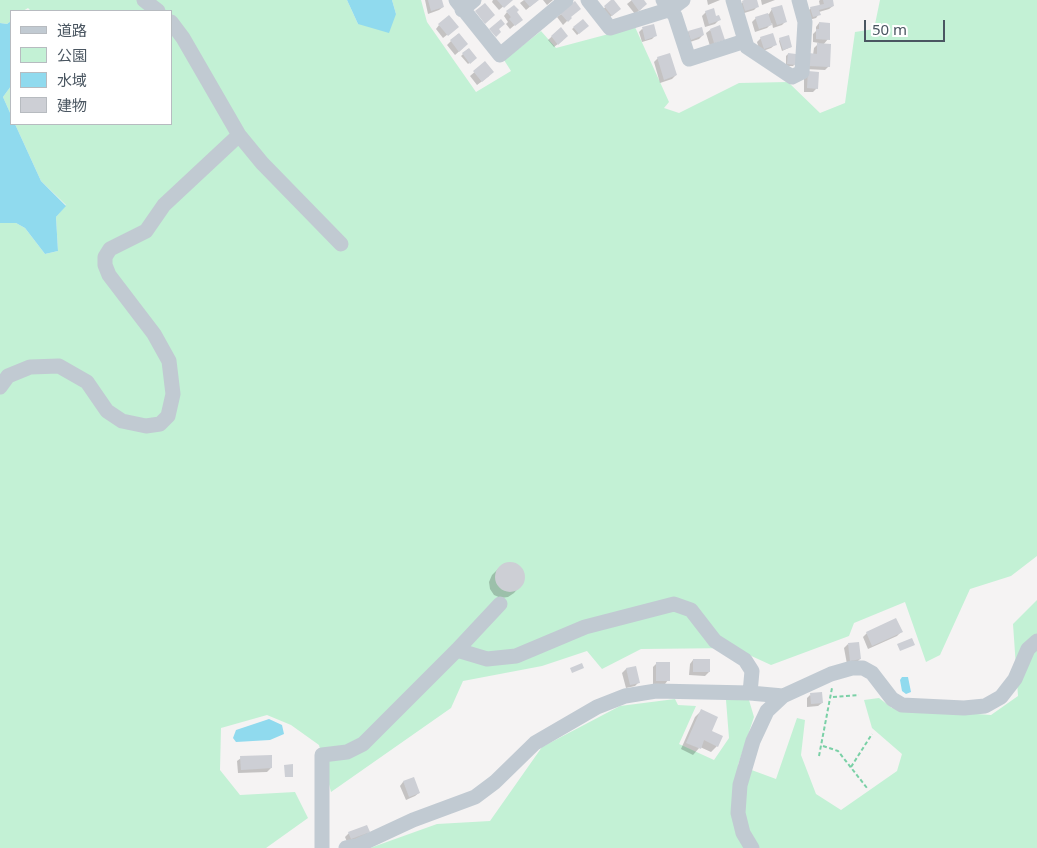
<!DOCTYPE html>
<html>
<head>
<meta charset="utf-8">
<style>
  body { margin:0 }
  #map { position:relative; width:1037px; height:848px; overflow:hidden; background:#f5f3f3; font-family:"Noto Sans","Noto Sans JP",sans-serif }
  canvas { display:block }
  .legend { position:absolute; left:10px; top:10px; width:162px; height:115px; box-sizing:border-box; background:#fff; border:1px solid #b7bbc0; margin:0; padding:6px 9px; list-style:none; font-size:15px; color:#4a5661 }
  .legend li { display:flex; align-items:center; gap:10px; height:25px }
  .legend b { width:25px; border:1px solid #b7bbc0 }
  .scale { position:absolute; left:864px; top:20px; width:81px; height:22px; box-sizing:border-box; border:2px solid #4a5661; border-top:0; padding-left:6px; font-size:15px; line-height:18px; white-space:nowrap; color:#4a5661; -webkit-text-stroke:4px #fff; paint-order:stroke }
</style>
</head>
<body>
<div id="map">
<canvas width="1037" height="848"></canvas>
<ul class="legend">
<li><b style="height:6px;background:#c1cad2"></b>道路</li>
<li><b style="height:14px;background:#c3f1d5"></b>公園</li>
<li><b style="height:14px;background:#90daee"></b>水域</li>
<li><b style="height:14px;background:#cdcfd5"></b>建物</li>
</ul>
<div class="scale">50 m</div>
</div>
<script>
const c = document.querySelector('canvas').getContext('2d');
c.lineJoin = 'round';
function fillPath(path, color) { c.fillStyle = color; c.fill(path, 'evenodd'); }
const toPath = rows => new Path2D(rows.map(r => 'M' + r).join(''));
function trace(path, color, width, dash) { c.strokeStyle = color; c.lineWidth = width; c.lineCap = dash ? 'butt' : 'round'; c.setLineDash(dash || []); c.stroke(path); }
fillPath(toPath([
  [0,0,347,0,358,24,396,14,392,0,421,0,427,22,476,92,511,71,504,60,541,31,556,48,635,27,669,102,664,108,679,113,739,83,788,82,820,113,845,103,855,32,874,29,880,0,1037,0,1037,556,1011,576,970,589,940,655,926,662,905,602,854,623,849,636,771,665,734,648,641,649,602,669,587,651,542,666,463,681,451,708,331,792,319,745,291,725,267,715,221,728,220,770,240,795,295,792,308,818,266,848,0,848,0,223,16,223,25,228,45,254,58,251,56,217,66,205,41,181,15,124,171,124,171,11,31,11,28,8,23,11,11,11,11,21,7,24,0,23],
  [11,86,11,115,3,97],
  [1037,600,1037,848,370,848,437,824,490,821,542,747,620,706,675,699,678,705,696,706,679,744,714,760,729,738,726,700,749,700,754,717,738,765,776,779,797,718,805,720,801,755,816,794,841,810,897,771,902,754,872,728,864,700,879,698,892,708,991,715,1018,696,1013,624]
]), '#c3f1d5');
fillPath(toPath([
  [347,0,392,0,396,14,389,33,358,24],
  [11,21,11,86,3,97,11,115,11,124,15,124,41,181,66,206,56,217,58,251,45,254,25,228,16,223,0,223,0,23,7,24],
  [902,677,908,677,911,692,906,694,902,691,900,680],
  [269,719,282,725,284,734,270,740,236,742,233,738,236,730]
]), '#90daee');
fillPath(toPath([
  [425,0,441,0,443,7,439,10,428,14],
  [493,0,510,0,506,4,499,10,492,2],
  [524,0,538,0,526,10,520,3],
  [543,0,553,0,547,5],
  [613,0,616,12,608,19,601,11],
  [632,0,642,0,642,8,635,14,627,4],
  [707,0,720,0,708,5],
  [745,0,756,0,758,6,754,10,741,14,739,6],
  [761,0,775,0,762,5],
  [820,0,831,0,833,6,829,9,819,12,819,14,816,18,809,20,807,12,811,8,820,6,819,1],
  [772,9,786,21,782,25,773,28,772,23,767,28,755,32,752,22,756,18,769,14],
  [507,12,517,23,510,29,506,24,508,22,504,16],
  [706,12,719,20,715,24,705,27,702,16],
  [561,14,570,18,563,25,557,17],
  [583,21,587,26,577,35,572,29],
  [819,23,828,39,823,45,829,66,825,70,805,69,813,55,814,48,819,43,813,42,813,34,816,31,816,27],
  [439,25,453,30,443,38,436,29],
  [701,28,703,35,699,39,687,43,685,36,688,32],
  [560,29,563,40,554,47,548,40],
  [642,29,656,35,652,39,642,42,639,32],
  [710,30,723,39,710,46,706,33],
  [458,34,463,48,455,55,447,45],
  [761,38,775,45,771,48,760,52,757,42],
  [780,39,791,47,782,51,779,41],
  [468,49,475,58,468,64,461,56],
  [788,54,795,64,793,66,786,66,786,56],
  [658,58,676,75,672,79,660,83,654,62],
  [485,63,489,76,477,85,470,76],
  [808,72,817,88,813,92,804,92,804,76],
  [512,563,518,566,523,572,524,579,520,586,514,593,508,597,501,598,494,595,490,589,489,582,492,575,499,568,505,564],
  [901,632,897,636,868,649,863,637,867,633],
  [848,644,860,659,856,663,847,664,844,648],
  [693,660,709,672,705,676,689,675,690,664],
  [657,663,668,680,665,684,653,684,653,667],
  [635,667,639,682,635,686,626,688,622,673,626,669],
  [810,695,822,703,818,706,807,707,807,698],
  [701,711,717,746,711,752,700,747,693,755,681,749,695,717],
  [241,758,271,768,267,772,238,773,237,761],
  [413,778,419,793,415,796,406,800,400,786,403,782],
  [369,832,365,836,347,842,345,837,349,833]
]), '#0003');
fillPath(toPath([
  [428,0,442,0,444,7,431,11],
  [497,0,513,0,504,8],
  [524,0,539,0,530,7],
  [611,0,614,0,621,9,612,16,604,6],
  [631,0,644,0,647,4,639,11],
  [744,0,757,0,759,7,745,11,742,1],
  [823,0,833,0,834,6,819,10,821,15,813,17,810,7,824,4],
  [575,1,581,9,571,17,572,18,568,22,560,13],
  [485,3,495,15,485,24,475,11],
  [514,5,519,10,517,12,523,20,515,26,509,19,511,17,506,11],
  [782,5,787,22,777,25,771,8],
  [714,8,716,16,719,15,721,20,709,24,705,11],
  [768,13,772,25,759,29,755,17],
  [449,15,459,27,448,36,438,24],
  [501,19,505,24,499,29,501,32,496,37,489,29],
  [583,19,589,26,579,34,573,27],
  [819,22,830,23,830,40,816,39,816,29,819,29],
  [654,24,657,36,645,40,642,27],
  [720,25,725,40,714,43,710,29],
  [561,27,568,36,558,45,551,36],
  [702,27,704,35,691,40,688,31],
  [459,33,468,44,459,52,450,40],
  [773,33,777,45,764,49,760,37],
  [789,35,792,47,783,50,779,38],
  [817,43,831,44,830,67,809,66,809,53,817,54],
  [469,48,477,58,470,64,462,53],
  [670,53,677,75,664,80,657,57],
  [788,53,796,54,796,65,787,64],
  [485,61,494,72,482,82,473,71],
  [808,71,819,72,818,89,807,88],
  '495 577a15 15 0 1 1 30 0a15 15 0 1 1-30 0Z',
  [896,618,903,632,872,646,866,632],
  [912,638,915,645,900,651,897,644],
  [859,642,861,659,850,661,848,643],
  [693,659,710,659,710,672,693,672],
  [656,662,670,662,670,681,656,681],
  [582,663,584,668,572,673,570,668],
  [636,666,640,683,630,685,626,668],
  [822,692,823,703,811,704,810,693],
  [701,709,718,717,712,731,723,736,718,747,704,740,701,749,686,743],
  [272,755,272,768,241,770,240,756],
  [293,764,293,777,285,777,284,765],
  [414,777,420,793,409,797,403,781],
  [367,825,370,832,351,839,348,832]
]), '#cdcfd5');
trace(toPath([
  [833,697,859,695],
  [823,746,838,751,867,788],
  [819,756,832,688],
  [851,767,872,734]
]), '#7ad0a6', 2, [4, 2.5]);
trace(toPath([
  [144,0,158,11],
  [456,0,500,55,566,0],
  [588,0,610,28,671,9,683,0],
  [663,0,675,16,689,59,745,41],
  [733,0,747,47,792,77,802,72,805,22,799,0],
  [462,10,474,0],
  [171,22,183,38,239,135,262,163,341,244],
  [0,387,8,376,30,367,59,366,87,382,107,411,122,421,146,426,160,424,168,416,173,394,169,361,154,334,109,275,105,265,105,257,110,249,146,231,164,205,239,135],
  [457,650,487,659,516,656,585,627,674,604,691,610,715,641,745,660,752,671,750,693],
  [322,848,322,755,347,752,363,744,457,650,500,604],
  [346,848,357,846,413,820,475,797,495,782,535,743,597,707,625,696,656,691,750,693,783,696],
  [752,848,743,833,738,813,740,785,753,741,767,711,783,696,831,674,852,668,863,668,872,673,892,699,902,705,964,708,985,706,1001,697,1015,679,1028,649,1037,641]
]), '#c1cad2', 15);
</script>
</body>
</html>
